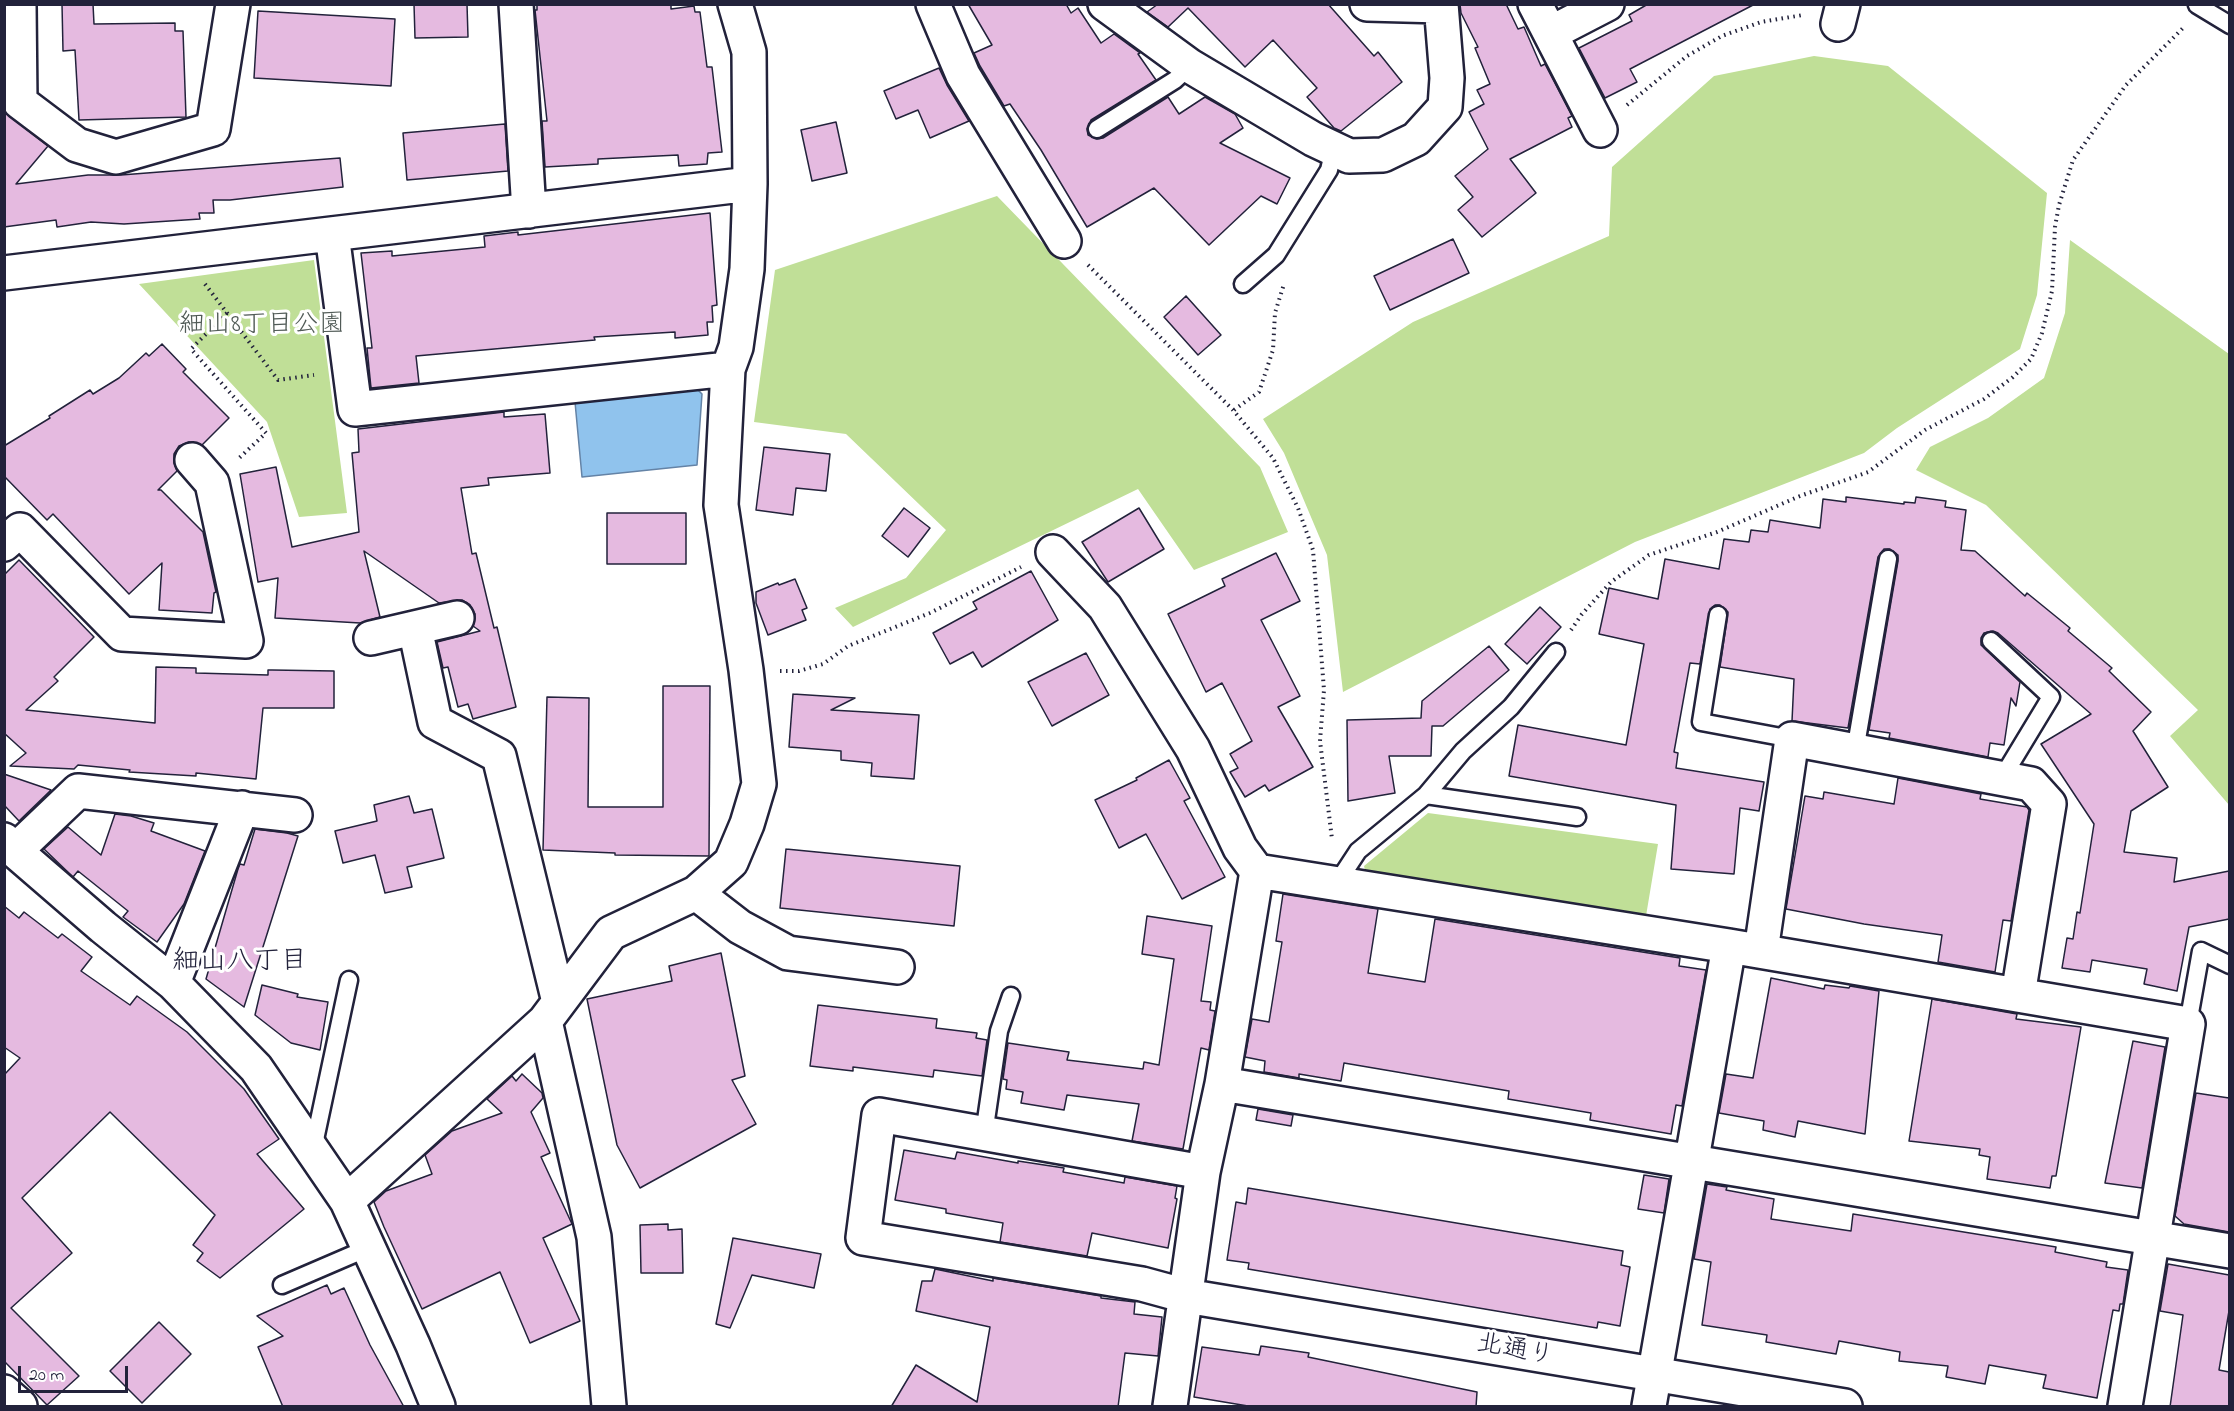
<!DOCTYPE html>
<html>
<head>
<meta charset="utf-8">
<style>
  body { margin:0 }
  #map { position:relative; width:2234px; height:1411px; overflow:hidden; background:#fff; font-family:"Indie Flower",sans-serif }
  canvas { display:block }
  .frame { position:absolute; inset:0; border:6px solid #22223b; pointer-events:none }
  .scale { position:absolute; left:18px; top:1366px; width:110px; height:27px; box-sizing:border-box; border:3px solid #22223b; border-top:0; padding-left:8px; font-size:18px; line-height:21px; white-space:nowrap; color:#22223b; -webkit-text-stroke:4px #fff; paint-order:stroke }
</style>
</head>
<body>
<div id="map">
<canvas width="2234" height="1411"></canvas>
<div class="frame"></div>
<div class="scale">20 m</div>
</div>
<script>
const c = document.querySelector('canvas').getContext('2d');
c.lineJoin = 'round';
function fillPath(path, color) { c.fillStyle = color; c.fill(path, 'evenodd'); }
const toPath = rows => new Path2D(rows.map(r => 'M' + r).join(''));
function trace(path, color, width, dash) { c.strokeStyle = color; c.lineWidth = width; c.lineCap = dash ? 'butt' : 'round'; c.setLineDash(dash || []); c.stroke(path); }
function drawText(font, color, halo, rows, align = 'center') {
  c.font = font + ' "Indie Flower","Klee One",sans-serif'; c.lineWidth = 6; c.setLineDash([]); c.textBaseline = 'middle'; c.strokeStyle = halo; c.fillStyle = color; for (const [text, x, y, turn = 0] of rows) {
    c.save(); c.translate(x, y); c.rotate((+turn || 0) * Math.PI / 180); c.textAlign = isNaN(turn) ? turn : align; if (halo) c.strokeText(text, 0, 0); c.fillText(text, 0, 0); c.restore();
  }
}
fillPath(toPath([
  [1814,56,1888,66,2047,193,2037,295,2020,349,1897,428,1864,453,1635,542,1343,692,1327,555,1284,453,1263,419,1413,322,1609,236,1612,167,1714,76],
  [997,196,1260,467,1288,532,1194,570,1138,489,853,627,835,608,906,578,946,530,846,434,754,422,775,270],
  [2070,240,2229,354,2229,805,2170,736,2198,710,1986,505,1916,470,1930,447,1988,418,2044,378,2065,313],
  [314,260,347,513,299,517,267,422,139,284],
  [1428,813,1658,844,1646,916,1366,874,1364,866]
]), '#c0df97');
const water = toPath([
  [697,389,702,394,697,465,582,477,575,402,697,389]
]);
fillPath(water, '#90c3ed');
trace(water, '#6483a6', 1.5);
const building = toPath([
  [62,4,93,4,94,24,175,23,175,31,183,31,186,117,79,120,75,50,63,51,62,4],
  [414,4,467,4,468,37,415,38,414,4],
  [537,4,671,4,671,9,694,6,695,12,700,12,707,67,712,67,722,152,708,153,707,164,679,166,678,155,598,159,598,164,545,167,542,121,547,121,535,10,537,10,537,4],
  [968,4,1066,4,1071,13,1078,8,1101,43,1114,34,1140,53,1138,54,1156,80,1091,120,1087,129,1088,135,1097,139,1103,138,1168,97,1179,114,1205,97,1235,114,1243,128,1220,143,1290,178,1277,204,1261,196,1209,245,1154,188,1087,227,1041,150,1010,104,1004,106,980,66,974,53,992,45,968,4],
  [1158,4,1328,4,1374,56,1378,52,1402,82,1341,131,1334,128,1307,97,1317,88,1273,40,1245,67,1188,8,1168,27,1147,12,1158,4],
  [1460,4,1506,4,1518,29,1524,27,1541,66,1545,64,1572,116,1568,118,1572,127,1510,159,1536,193,1482,237,1458,210,1473,197,1455,176,1488,149,1469,112,1484,104,1477,90,1490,84,1475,48,1478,47,1461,13,1460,4],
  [1648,4,1755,4,1630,69,1637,82,1605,98,1579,48,1632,21,1629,15,1648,4],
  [258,11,395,19,391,86,254,78,258,11],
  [939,68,947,85,969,121,930,138,918,110,896,119,884,91,939,68],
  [4,112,48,146,16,184,88,175,121,175,340,158,343,187,230,200,213,200,214,213,199,213,200,219,124,224,91,222,57,227,56,220,4,227,4,112],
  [836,122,847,173,812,181,801,130,836,122],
  [505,124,508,171,407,180,403,133,505,124],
  [710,213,717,305,712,306,713,322,707,322,708,335,675,338,675,332,594,337,595,340,416,356,419,383,371,388,367,348,372,348,361,253,392,251,392,256,485,247,484,236,518,232,518,235,710,213],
  [1453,239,1469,273,1390,310,1374,276,1453,239],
  [1186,296,1221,335,1198,355,1164,317,1186,296],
  [162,344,186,369,183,372,229,418,202,445,189,442,179,446,174,454,174,463,177,471,158,490,161,490,203,532,216,592,214,593,212,613,159,610,162,563,129,594,53,514,47,520,4,476,4,446,50,418,49,416,90,390,93,394,119,378,146,353,149,356,162,344],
  [504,412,504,417,545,414,550,473,488,478,489,485,461,488,472,554,476,553,494,628,497,627,516,707,473,719,468,704,458,707,448,667,443,668,437,642,480,631,473,626,475,614,470,605,462,600,439,603,364,551,380,617,360,623,275,618,278,578,258,582,240,474,276,467,292,547,359,532,352,453,359,452,358,429,504,412],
  [764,447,830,454,826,491,796,488,793,515,756,510,764,447],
  [1846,497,1904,504,1904,502,1915,503,1916,497,1946,501,1945,507,1966,510,1961,550,1975,551,2025,596,2027,593,2070,628,2068,631,2112,668,2109,671,2151,712,2133,731,2168,787,2131,811,2124,852,2177,858,2174,882,2229,871,2229,919,2189,927,2177,991,2144,984,2147,969,2092,960,2090,972,2062,968,2067,938,2073,939,2077,912,2080,913,2094,824,2041,744,2091,714,1998,633,1993,631,1984,633,1981,638,1981,645,2020,682,2016,706,2011,698,2004,745,1990,743,1988,757,1889,738,1890,733,1869,730,1898,561,1898,555,1890,549,1884,549,1878,557,1848,728,1792,721,1794,679,1720,667,1728,612,1720,605,1715,605,1710,609,1700,664,1690,663,1674,752,1678,753,1676,768,1764,782,1759,811,1740,808,1734,874,1671,869,1676,805,1509,776,1518,725,1626,745,1644,644,1599,634,1609,588,1658,599,1665,559,1719,569,1724,539,1749,542,1751,530,1768,532,1770,520,1820,528,1823,499,1846,502,1846,497],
  [904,508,930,528,908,557,882,536,904,508],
  [1139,508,1164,549,1108,582,1082,542,1139,508],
  [607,513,686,513,686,564,607,564,607,513],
  [1276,553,1300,601,1261,620,1300,696,1278,707,1313,767,1269,791,1265,785,1245,797,1230,772,1238,768,1230,754,1252,741,1222,683,1206,692,1168,614,1225,586,1222,579,1276,553],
  [19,560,94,637,54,677,58,681,26,710,155,723,156,667,196,668,196,673,268,675,268,670,272,670,334,671,334,708,263,708,256,779,196,773,196,776,129,772,130,770,78,765,74,769,10,766,26,753,4,733,4,575,19,560],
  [1031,571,1058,620,982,667,973,652,950,664,933,633,977,609,973,602,1031,571],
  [795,579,807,608,802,610,806,620,768,635,756,603,756,592,778,583,779,585,795,579],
  [1540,607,1561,627,1527,664,1505,644,1540,607],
  [1489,646,1509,670,1443,726,1432,726,1431,756,1389,756,1395,793,1348,801,1347,720,1421,718,1422,701,1489,646],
  [1086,653,1109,695,1052,726,1028,682,1086,653],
  [663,686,710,686,709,856,615,855,615,853,543,850,547,697,589,698,588,807,663,807,663,686],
  [793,694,855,698,831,710,919,715,914,779,871,776,872,763,841,760,841,751,789,747,793,694],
  [1169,760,1190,798,1184,801,1225,877,1182,899,1146,834,1119,848,1095,800,1137,780,1136,778,1169,760],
  [4,774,51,790,19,821,4,805,4,774],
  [1898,778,1981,794,1980,799,2027,807,2029,810,2011,921,2003,920,1995,972,1938,962,1942,935,1864,924,1786,909,1805,796,1823,799,1824,792,1894,804,1898,778],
  [409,796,414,813,432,809,444,858,407,867,412,887,385,893,375,855,343,863,335,831,377,821,374,805,409,796],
  [115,814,131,816,154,823,151,831,205,851,184,904,157,942,123,917,128,911,78,871,73,877,44,849,68,827,101,855,115,814],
  [255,829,287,833,298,836,244,1007,206,979,238,869,240,864,244,865,255,829],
  [786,849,960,866,954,926,780,908,786,849],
  [1283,894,1378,909,1368,973,1425,982,1435,919,1680,958,1679,966,1706,970,1682,1106,1676,1105,1671,1134,1590,1120,1591,1113,1508,1099,1509,1091,1344,1063,1341,1081,1299,1074,1299,1078,1264,1072,1265,1061,1245,1057,1252,1019,1269,1022,1282,942,1276,941,1283,894],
  [4,906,19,918,24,912,58,938,62,934,92,957,81,971,130,1005,137,996,187,1032,244,1089,279,1139,257,1154,304,1209,220,1278,197,1261,203,1253,193,1245,215,1215,110,1112,22,1198,72,1253,11,1308,79,1376,47,1405,4,1361,4,1075,20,1058,4,1047,4,906],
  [1147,916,1212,926,1201,1001,1211,1002,1210,1010,1215,1011,1209,1050,1201,1048,1183,1149,1132,1141,1139,1104,1067,1095,1064,1110,1021,1103,1023,1092,1006,1089,1007,1080,1003,1079,1008,1043,1069,1052,1067,1060,1143,1069,1144,1062,1159,1065,1174,959,1142,954,1147,916],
  [721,953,745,1076,732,1080,756,1124,640,1188,617,1145,587,999,672,981,669,966,721,953],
  [1771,978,1824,989,1825,985,1849,988,1850,986,1879,991,1865,1134,1798,1121,1795,1137,1763,1130,1764,1121,1719,1113,1726,1074,1753,1078,1771,978],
  [262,985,298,994,297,997,328,1002,320,1050,291,1043,255,1015,262,985],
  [1932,999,2017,1014,2016,1019,2081,1027,2056,1176,2052,1176,2050,1188,1987,1179,1990,1157,1979,1155,1980,1149,1909,1141,1932,999],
  [818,1005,937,1019,936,1028,977,1033,976,1038,987,1040,982,1076,934,1070,933,1077,853,1067,853,1071,810,1066,818,1005],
  [2133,1041,2165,1047,2142,1188,2105,1183,2133,1041],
  [522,1074,542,1093,543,1098,531,1112,550,1153,541,1157,572,1224,543,1238,580,1321,530,1343,500,1272,422,1309,384,1227,374,1202,386,1191,432,1174,425,1155,452,1131,502,1113,487,1099,512,1076,516,1081,522,1074],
  [2196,1093,2229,1098,2229,1232,2184,1224,2175,1216,2196,1093],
  [1258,1109,1293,1115,1291,1126,1256,1120,1258,1109],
  [904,1150,955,1159,957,1152,1018,1163,1018,1161,1064,1168,1063,1172,1124,1183,1125,1177,1177,1186,1175,1198,1177,1199,1168,1248,1092,1233,1087,1256,1000,1242,1003,1223,946,1213,946,1209,895,1200,904,1150],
  [1644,1175,1669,1179,1664,1213,1638,1209,1644,1175],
  [1707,1184,1727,1187,1726,1190,1774,1199,1771,1219,1851,1231,1853,1214,2056,1247,2055,1252,2107,1262,2106,1267,2128,1270,2123,1304,2120,1304,2119,1311,2113,1310,2097,1398,2043,1388,2046,1375,1989,1365,1985,1384,1946,1377,1948,1366,1899,1361,1900,1352,1839,1341,1836,1354,1766,1342,1767,1335,1702,1325,1711,1262,1694,1259,1707,1184],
  [1248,1188,1623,1251,1621,1265,1630,1267,1620,1326,1598,1322,1597,1328,1248,1269,1249,1263,1227,1260,1236,1202,1246,1204,1248,1188],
  [668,1224,668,1230,682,1229,683,1273,641,1273,640,1225,668,1224],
  [733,1238,821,1254,814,1288,752,1275,730,1328,716,1324,733,1238],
  [2168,1264,2229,1275,2229,1311,2219,1370,2229,1372,2229,1407,2170,1407,2183,1315,2160,1311,2168,1264],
  [935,1269,993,1281,993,1278,1101,1296,1101,1298,1135,1302,1134,1314,1162,1317,1158,1356,1125,1353,1118,1407,891,1407,916,1365,977,1402,990,1327,916,1311,922,1281,932,1281,935,1269],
  [327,1285,331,1294,344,1288,370,1345,404,1407,283,1407,258,1347,283,1336,257,1316,327,1285],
  [159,1322,191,1354,142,1403,110,1371,159,1322],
  [1261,1346,1309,1353,1308,1357,1477,1392,1476,1407,1254,1407,1194,1397,1202,1347,1259,1355,1261,1346]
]);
fillPath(building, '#e5bae0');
trace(building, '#22223b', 1.5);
const service = toPath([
  [2197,5,2230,25],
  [1097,129,1175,80,1190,66],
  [1243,284,1276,255,1329,170,1334,149],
  [1718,615,1701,722,1792,739],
  [1991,641,2051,697,2002,778],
  [1855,751,1888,559],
  [1426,795,1577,817],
  [1337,883,1358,851,1426,795,1463,751,1511,707,1556,652],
  [2188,1024,2201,951,2230,965],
  [984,1134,999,1031,1011,996],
  [313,1149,349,980],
  [282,1285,368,1248]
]);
const minor = toPath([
  [19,4,20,102,77,145,116,157,213,129,233,4],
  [516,4,529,211],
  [933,4,963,75,1064,241],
  [1105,4,1190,66,1313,139,1349,156,1383,155,1416,139,1445,107,1447,78,1441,4],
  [1367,4,1441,6],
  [1535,4,1600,130],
  [1838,24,1843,4],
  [1551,33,1607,4],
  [332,234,355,409,728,369],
  [4,273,750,184],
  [4,544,20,530,122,634,246,641,212,483,192,460],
  [1053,552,1105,607,1193,749,1240,848,1257,871,1222,1084,1203,1172,1170,1406],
  [415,628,435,722,499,756,559,1002],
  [371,638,457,618],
  [4,840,15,851,103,927,173,983,256,1068,347,1201,413,1345,438,1406],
  [15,851,78,791,295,815],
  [1257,871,1729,946,2188,1024,2125,1406],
  [696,893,740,927,788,953,897,967],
  [1761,951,1792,739,2031,784,2049,804,2018,995],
  [173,983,242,808],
  [545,1021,594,1237,609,1406],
  [1222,1084,2230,1251],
  [1203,1172,879,1115,863,1238,1142,1284,1186,1296,1845,1406],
  [347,1201,545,1021,611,933,696,893,731,862,747,824,759,784,746,670,721,505,728,369,736,347,747,269,750,184,749,52,735,4],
  [4,1392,20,1406],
  [1649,1406,1729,946]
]);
trace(service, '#22223b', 21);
trace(minor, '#22223b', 38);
trace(toPath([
  [1627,105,1687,56,1722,36,1761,22,1803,15],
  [1088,265,1233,410,1273,458,1298,508,1313,550,1324,690,1320,741,1332,839],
  [205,284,278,380,314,375],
  [227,313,191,349,266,433,237,460],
  [1234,410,1259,392,1273,350,1275,313,1284,284],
  [1571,630,1582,614,1611,582,1649,555,1717,532,1800,496,1868,472,1925,430,1984,399,2013,377,2031,359,2042,333,2052,291,2055,227,2059,205,2073,160,2126,85,2183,28],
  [780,671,799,671,823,664,848,646,930,613,1021,567]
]), '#22223b', 4, [1.5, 4.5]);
trace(service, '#fff', 16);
trace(minor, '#fff', 33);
drawText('26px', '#515b57', '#fff', [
  ["細山8丁目公園",262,327]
]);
drawText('26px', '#22223b', '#fff', [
  ["北通り",1515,1352,10]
]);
drawText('27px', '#22223b', '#fff', [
  ["細山八丁目",240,964]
]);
</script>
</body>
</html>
